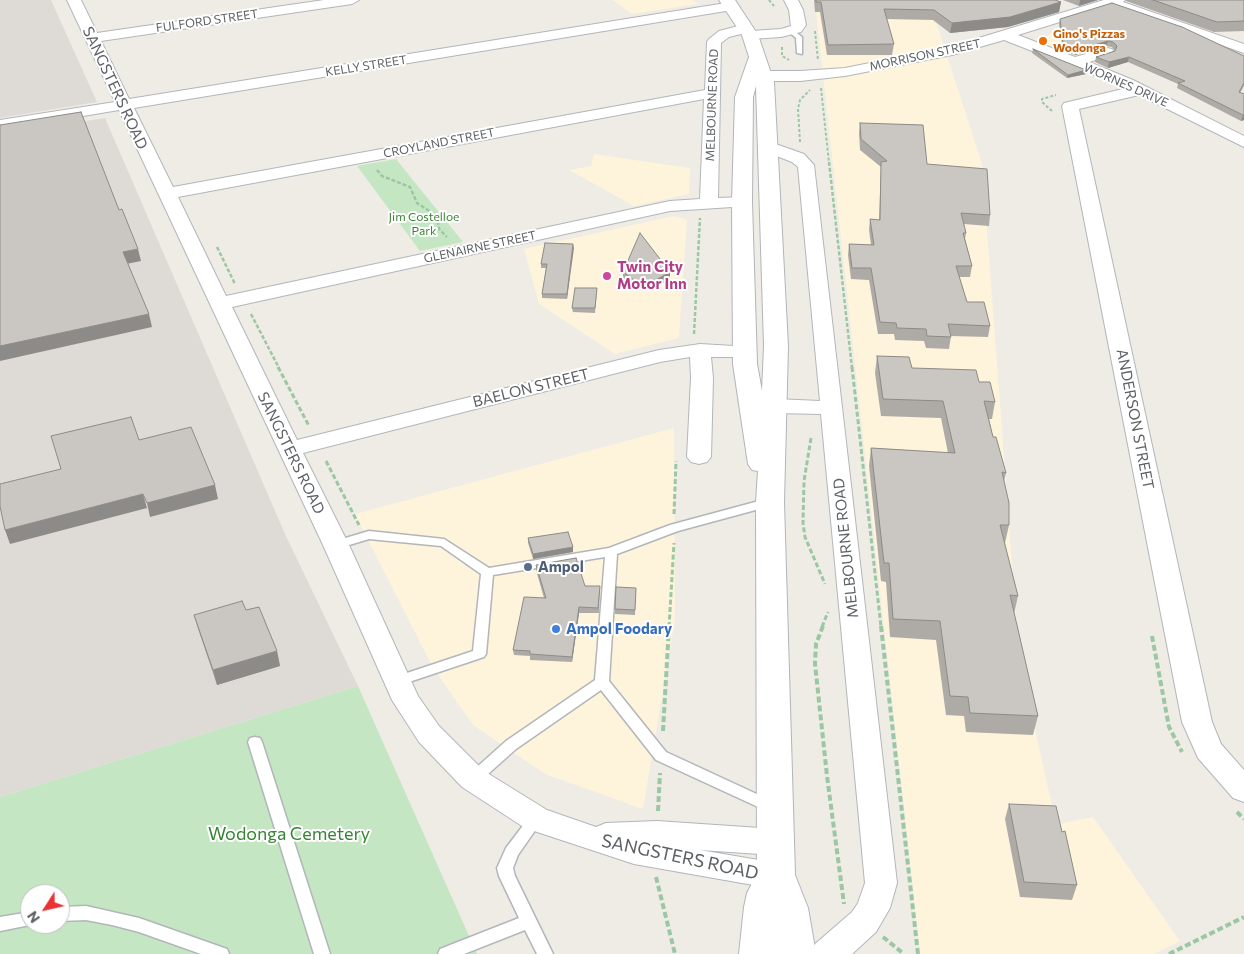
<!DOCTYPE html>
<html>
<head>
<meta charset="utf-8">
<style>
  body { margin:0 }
  #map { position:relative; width:1244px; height:954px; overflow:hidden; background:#efece5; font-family:Commissioner,sans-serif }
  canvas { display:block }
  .north { position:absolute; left:20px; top:884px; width:50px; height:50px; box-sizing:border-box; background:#fff; border:1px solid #bec0c1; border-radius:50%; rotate:235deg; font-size:14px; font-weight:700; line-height:20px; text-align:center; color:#5d6165 }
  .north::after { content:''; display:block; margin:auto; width:18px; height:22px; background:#e83233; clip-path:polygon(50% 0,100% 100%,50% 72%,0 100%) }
</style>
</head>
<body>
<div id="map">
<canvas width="1244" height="954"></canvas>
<div class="north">N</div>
</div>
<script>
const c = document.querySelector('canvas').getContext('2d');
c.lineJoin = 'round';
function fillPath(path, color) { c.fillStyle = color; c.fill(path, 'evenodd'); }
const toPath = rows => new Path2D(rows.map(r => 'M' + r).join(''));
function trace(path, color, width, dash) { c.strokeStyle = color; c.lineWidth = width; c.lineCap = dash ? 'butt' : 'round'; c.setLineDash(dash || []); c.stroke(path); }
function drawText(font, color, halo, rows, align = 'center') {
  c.font = font + ' Commissioner,sans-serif'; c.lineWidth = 4; c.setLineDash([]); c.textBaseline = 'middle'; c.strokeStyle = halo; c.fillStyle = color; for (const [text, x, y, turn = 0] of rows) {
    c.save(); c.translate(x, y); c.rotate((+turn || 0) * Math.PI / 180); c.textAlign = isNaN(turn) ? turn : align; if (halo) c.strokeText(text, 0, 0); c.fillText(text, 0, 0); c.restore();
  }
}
fillPath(toPath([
  [613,0,692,0,698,4,632,14],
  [812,0,929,0,982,164,1019,656,1056,824,1093,817,1180,941,1154,954,920,954,815,2],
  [1064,30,1121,51,1079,57,1033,40],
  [594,154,690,168,689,194,634,206,569,170,591,166],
  [674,216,687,220,679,338,615,354,539,304,524,249],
  [674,428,675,619,643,809,545,774,473,725,432,666,355,514]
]), '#fef3db');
fillPath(toPath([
  [0,0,51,0,97,102,0,118],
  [105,118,285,534,358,686,0,797,0,134]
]), '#dedbd7');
fillPath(toPath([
  [396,159,463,242,420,251,357,166],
  [358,686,477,954,0,954,0,797],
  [30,894,60,894,60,924,30,924]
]), '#c5e6c2');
const lane = toPath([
  [789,30,793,30,802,37,802,54,797,53,796,38,789,32,789,30],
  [770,498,776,502,774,505,678,531,617,554,609,681,666,752,774,802,776,806,774,810,769,812,656,760,601,690,516,749,478,783,473,785,468,783,466,779,468,775,506,741,595,680,605,557,493,575,486,654,484,657,397,686,392,684,390,681,392,678,473,651,481,574,441,546,369,539,336,549,330,545,332,542,369,531,444,539,489,568,609,548,670,525,770,498],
  [255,737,260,738,262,742,330,954,314,954,248,742,250,738,255,737],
  [536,813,541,815,543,819,518,855,513,868,515,876,553,954,537,954,525,930,464,954,438,954,440,949,519,918,499,876,497,868,506,848,531,815,536,813],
  [86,906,139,918,227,949,229,954,201,954,139,932,112,925,86,920,60,921,60,907,86,906],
  [30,912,30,924,35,924,0,931,0,917,30,912]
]);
const street = toPath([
  [67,0,81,0,97,33,324,0,359,0,352,4,101,41,129,99,732,2,739,6,732,10,134,108,173,187,705,90,707,42,709,39,719,31,746,24,751,25,753,28,751,31,781,29,791,26,789,10,784,0,798,0,803,10,806,25,801,32,781,37,750,39,745,38,743,35,745,33,729,37,721,43,718,198,742,197,748,198,751,202,748,206,670,211,232,307,297,440,659,350,700,344,751,347,755,351,751,355,744,357,711,357,713,378,711,457,707,462,699,464,691,462,687,457,691,378,690,357,660,362,303,453,349,545,418,696,439,726,484,771,547,810,596,827,606,823,657,821,775,829,786,833,791,842,786,851,775,855,700,850,776,863,787,867,792,876,787,885,776,889,634,864,525,828,462,787,419,742,392,700,323,545,119,110,0,130,0,120,115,102,67,0],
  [704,99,700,199,670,201,226,296,178,197,704,99],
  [1104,0,1125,0,1123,2,1244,44,1244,53,1111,6,1018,35,1075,57,1107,48,1112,49,1114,52,1112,55,1089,62,1133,80,1244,136,1244,147,1139,95,1079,109,1212,722,1221,744,1244,770,1244,802,1233,798,1198,758,1182,722,1062,106,1064,103,1127,88,1004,40,952,55,845,76,800,81,764,81,759,79,756,76,759,73,764,71,800,71,845,68,949,47,1104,0],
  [767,141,804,154,814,165,897,883,890,908,876,932,852,954,810,954,815,944,852,912,858,903,865,883,821,414,775,413,767,411,764,406,767,401,775,399,820,401,798,167,792,162,761,150,759,146,761,142,767,141]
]);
const secondary = toPath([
  [719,0,735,0,758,35,774,82,788,346,784,502,795,875,808,908,816,954,739,954,744,907,747,893,757,874,756,502,758,471,752,470,748,464,733,364,732,202,735,97,749,57,742,35,719,0],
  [756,86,764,346,762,391,757,364,752,202,753,97,756,86]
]);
trace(lane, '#b2b6ba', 3);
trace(street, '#b2b6ba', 2);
trace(secondary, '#b1b5ba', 2);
trace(toPath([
  [769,0,774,6],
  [815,31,818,60],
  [782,47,782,56,789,60],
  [821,88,829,163],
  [1052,111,1042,102,1042,99,1056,95],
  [800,142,798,109,800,100,810,90]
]), '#9bc7a4', 2, [3, 2]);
trace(toPath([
  [829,162,852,368],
  [377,170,382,176,410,187,417,203,437,216,439,229,447,237],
  [217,247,235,284],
  [251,314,279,368],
  [694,334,700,218]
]), '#9bc7a4', 2.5, [4, 2]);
trace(toPath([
  [278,367,309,426],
  [852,367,881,627],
  [811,438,804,481,803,523,805,537,825,584],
  [326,461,359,525],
  [674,514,676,461],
  [669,627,674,543],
  [822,627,828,612]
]), '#9bc7a4', 3, [5, 2.5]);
trace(toPath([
  [823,626,816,644,815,664,827,776,844,904],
  [881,626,918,954],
  [1152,636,1169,727,1182,752],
  [663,731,669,626],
  [658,811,660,773],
  [1237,812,1244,819],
  [656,877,675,954],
  [883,937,904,954],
  [1169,954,1244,917]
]), '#9bc7a4', 4, [6, 3]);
fillPath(lane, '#fff');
fillPath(street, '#fff');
fillPath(secondary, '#fff');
fillPath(toPath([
  [814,0,1055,0,1061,2,1059,12,1008,27,950,33,933,20,886,19,894,44,892,55,827,55,820,12,815,12],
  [1063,0,1098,0,1079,6],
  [1126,0,1244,0,1244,31,1214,32,1126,1],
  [1060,19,1244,56,1244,86,1240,93,1244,94,1244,120,1241,121,1177,88,1178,84,1128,62,1108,68,1095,62,1096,57,1115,51,1112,47,1106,46,1075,55,1059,49,1060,44,1062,44,1059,24],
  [1033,49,1086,74,1067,78,1032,53],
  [860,123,927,164,990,215,989,226,964,224,966,233,965,239,972,266,970,277,959,277,967,302,990,326,988,337,951,336,949,349,926,348,924,341,895,340,894,334,878,334,869,280,851,279,848,255,849,244,871,245,869,230,870,219,879,220,881,167,860,150,859,133],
  [573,244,567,299,542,298,542,294,546,268,541,268,541,264],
  [623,272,670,272,670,279,656,287,634,287,623,279],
  [597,288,595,313,573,312,572,308],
  [877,356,912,368,979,382,995,402,992,419,989,419,993,437,1006,473,1004,481,1009,525,1005,543,1004,543,1018,596,1014,614,1038,716,1033,735,966,732,964,716,946,715,936,640,890,637,886,582,881,581,869,466,871,448,948,453,941,418,881,416,875,373],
  [528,538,573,552,533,559,528,543],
  [536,565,585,586,600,586,599,613,579,613,572,662,530,660,530,656,514,655,513,650,544,598,536,570],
  [636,588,635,615,615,614,615,609],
  [246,610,277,651,280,666,217,685,198,629,194,615],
  [1009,804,1077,885,1072,900,1020,897,1005,819]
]), '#aeaba7');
fillPath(toPath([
  [1080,0,1098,0,1079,6],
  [1061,2,1059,12,1008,27,950,33,952,23],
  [1108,41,1106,46,1075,55,1076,50],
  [1129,57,1128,62,1108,68,1109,62],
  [1086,70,1086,74,1067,78,1068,75],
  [1243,115,1244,115,1244,120,1241,121],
  [573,244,574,248,567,299,567,294],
  [138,249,141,261,126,264,123,252],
  [670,272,670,279,656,287,656,280],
  [149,314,152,327,0,361,0,346],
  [215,485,218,499,150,517,147,503],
  [143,494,147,508,10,544,5,530],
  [573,547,573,552,533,559,533,554],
  [579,607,579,613,572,662,572,657],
  [277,651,280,666,217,685,213,670]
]), '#8d8b88');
const building = toPath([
  [816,0,1055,0,1061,2,1010,17,952,23,934,10,884,9,894,44,828,45,821,2,816,2,816,0],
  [1153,0,1244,0,1244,21,1217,22,1153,0],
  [1112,3,1182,27,1244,56,1244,83,1239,92,1244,94,1244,115,1243,115,1178,83,1185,81,1129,57,1109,62,1096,57,1115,51,1117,46,1113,42,1108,41,1076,50,1060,44,1063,43,1060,19,1112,3],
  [1033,49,1086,70,1068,75,1033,49],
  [81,112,119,210,122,209,138,249,123,252,149,314,0,346,0,125,81,112],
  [860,123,923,125,927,164,987,169,990,215,961,213,966,233,963,233,972,266,956,266,967,302,984,302,990,326,948,324,951,337,927,336,926,329,897,328,896,323,880,322,871,268,852,268,849,244,874,245,870,219,880,220,881,162,887,161,861,139,860,123],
  [640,233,670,272,656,280,634,280,623,272,640,233],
  [545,243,573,244,567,294,542,294,547,264,541,264,545,243],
  [575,288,597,288,595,308,572,308,575,288],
  [877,356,909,357,912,368,976,370,979,382,990,382,995,402,984,401,993,437,996,437,1006,473,1002,472,1009,503,1009,525,1000,525,1018,596,1010,595,1038,716,970,713,968,697,950,696,940,621,893,619,889,563,884,563,871,448,955,453,943,401,883,399,877,356],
  [131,417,139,440,191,427,215,485,147,503,143,494,5,530,0,506,0,484,61,469,51,436,131,417],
  [568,532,573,547,533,554,528,538,568,532],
  [576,558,585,586,600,586,598,608,579,607,572,657,530,654,530,651,513,650,524,597,546,598,536,565,576,558],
  [616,587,636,588,635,610,615,609,616,587],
  [242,601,246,610,259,607,277,651,213,670,194,615,242,601],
  [1009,804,1056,806,1062,832,1065,831,1077,885,1024,882,1009,804]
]);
fillPath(building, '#cac7c2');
trace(building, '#8d8b88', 1);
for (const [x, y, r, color] of [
  [1043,41,5,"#e8710a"],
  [607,276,5,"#d1479c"],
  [528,567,5,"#5c6f8a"],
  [556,629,5,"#3f7fe0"]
]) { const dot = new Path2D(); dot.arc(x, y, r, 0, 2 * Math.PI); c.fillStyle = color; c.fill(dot); trace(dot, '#fff', 2); }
drawText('12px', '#5d6165', '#fff', [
  ["FULFORD STREET",207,21,-8],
  ["MORRISON STREET",925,55,-12],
  ["KELLY STREET",366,66,-9],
  ["WORNES DRIVE",1126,85,24],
  ["MELBOURNE ROAD",712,105,-88],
  ["CROYLAND STREET",439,143,-11],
  ["GLENAIRNE STREET",480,247,-12]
]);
drawText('bold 12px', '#c56008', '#fff', [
  ["Gino's Pizzas",1053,34],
  ["Wodonga",1053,48]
], 'left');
drawText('12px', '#388435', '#fff', [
  ["Jim Costelloe",424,217],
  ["Park",424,231]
]);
drawText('15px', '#5d6165', '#fff', [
  ["SANGSTERS ROAD",115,88,65],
  ["BAELON STREET",531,388,-14],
  ["ANDERSON STREET",1135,419,79],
  ["SANGSTERS ROAD",291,453,64],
  ["MELBOURNE ROAD",846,548,-96]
]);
drawText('bold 15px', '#b23c85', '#fff', [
  ["Twin City",617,267],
  ["Motor Inn",617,284]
], 'left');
drawText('bold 15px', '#4e5e75', '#fff', [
  ["Ampol",538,567]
], 'left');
drawText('bold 15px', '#366cbe', '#fff', [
  ["Ampol Foodary",566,629]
], 'left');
drawText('18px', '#388435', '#fff', [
  ["Wodonga Cemetery",289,834]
]);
drawText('18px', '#5d6165', '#fff', [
  ["SANGSTERS ROAD",680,857,12]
]);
</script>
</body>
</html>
